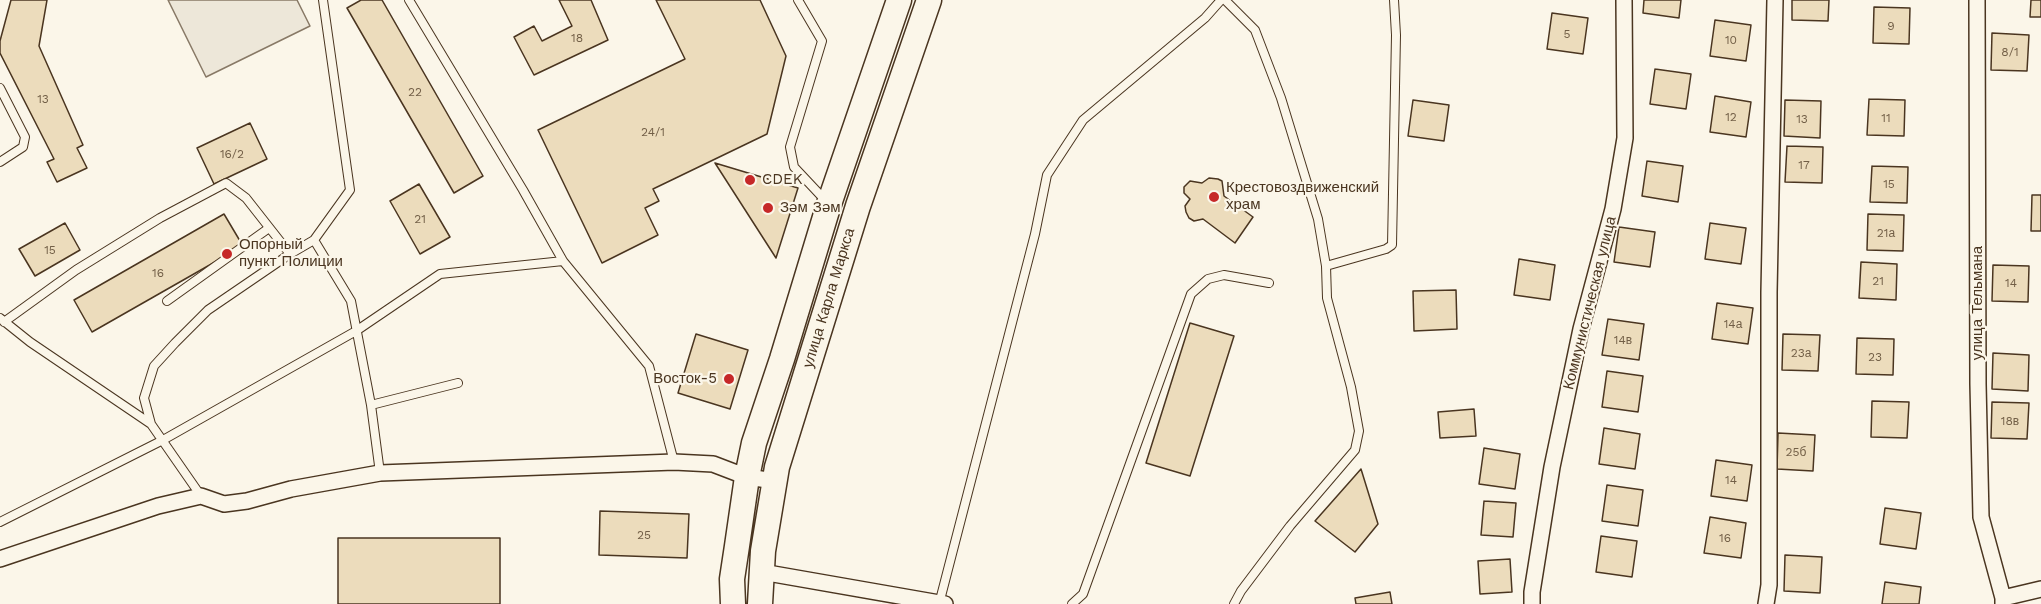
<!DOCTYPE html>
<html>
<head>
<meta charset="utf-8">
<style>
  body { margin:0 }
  canvas { display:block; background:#fbf6e9 }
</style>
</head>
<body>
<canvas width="2041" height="604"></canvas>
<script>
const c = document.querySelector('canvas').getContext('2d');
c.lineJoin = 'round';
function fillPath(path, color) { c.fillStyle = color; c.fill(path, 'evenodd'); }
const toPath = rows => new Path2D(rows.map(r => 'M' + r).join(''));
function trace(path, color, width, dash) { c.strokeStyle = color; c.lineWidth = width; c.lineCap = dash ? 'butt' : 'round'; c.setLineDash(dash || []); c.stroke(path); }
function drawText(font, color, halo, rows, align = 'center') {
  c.font = font + ' "Work Sans",sans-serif'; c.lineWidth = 4.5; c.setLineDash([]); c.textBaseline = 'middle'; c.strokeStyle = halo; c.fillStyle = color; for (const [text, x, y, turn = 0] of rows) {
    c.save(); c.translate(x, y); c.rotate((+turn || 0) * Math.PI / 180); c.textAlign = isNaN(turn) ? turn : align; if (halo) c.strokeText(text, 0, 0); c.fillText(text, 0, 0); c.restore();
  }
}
const parking = toPath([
  [168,0,297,0,310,26,206,77,168,0]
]);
fillPath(parking, '#ede7d9');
trace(parking, '#887966', 1.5);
const building = toPath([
  [11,0,47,0,39,46,83,145,77,148,87,168,57,182,47,162,54,159,0,53,0,41,11,0],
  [361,0,382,0,483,176,454,193,347,8,361,0],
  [559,0,591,0,608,40,534,75,514,37,534,26,542,41,572,26,559,0],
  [656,0,760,0,786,56,767,134,653,189,659,201,645,208,658,235,602,263,538,130,685,59,656,0],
  [1644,0,1681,0,1679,18,1643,13,1644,0],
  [1792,0,1829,0,1828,21,1792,20,1792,0],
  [2031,0,2041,0,2041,17,2030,17,2031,0],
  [1874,7,1910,8,1909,44,1873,43,1874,7],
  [1552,13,1588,18,1583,54,1547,49,1552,13],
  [1715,20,1751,25,1746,61,1710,56,1715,20],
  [1992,33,2029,35,2027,71,1991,70,1992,33],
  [1655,69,1691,74,1686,109,1650,104,1655,69],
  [1715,96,1751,102,1746,137,1710,132,1715,96],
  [1869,99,1905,100,1904,136,1867,135,1869,99],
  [1413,100,1449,105,1444,141,1408,136,1413,100],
  [1785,100,1821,101,1820,138,1784,136,1785,100],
  [250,123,267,159,214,184,197,148,250,123],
  [1787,146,1823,147,1822,183,1785,182,1787,146],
  [1647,161,1683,166,1678,202,1642,196,1647,161],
  [715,163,798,188,776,258,715,163],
  [1872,166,1908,167,1907,203,1870,202,1872,166],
  [1209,178,1218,179,1222,181,1224,196,1253,217,1235,243,1203,219,1194,221,1189,218,1186,212,1185,206,1190,199,1184,193,1184,187,1190,181,1202,183,1209,178],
  [419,184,450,237,420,254,390,201,419,184],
  [2032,195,2041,195,2041,231,2031,231,2032,195],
  [224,214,243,246,92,332,74,300,224,214],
  [1868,214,1904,215,1903,251,1867,250,1868,214],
  [65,223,80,250,35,276,19,249,65,223],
  [1710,223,1746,228,1741,264,1705,259,1710,223],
  [1619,227,1655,232,1650,267,1614,262,1619,227],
  [1519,259,1555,265,1550,300,1514,295,1519,259],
  [1861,262,1897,264,1896,300,1859,298,1861,262],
  [1993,265,2029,266,2028,302,1992,301,1993,265],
  [1456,290,1457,329,1414,331,1413,291,1456,290],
  [1717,303,1753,308,1748,344,1712,339,1717,303],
  [1608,319,1644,324,1639,360,1602,355,1608,319],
  [1190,323,1234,336,1190,476,1146,463,1190,323],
  [696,334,748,350,730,409,678,393,696,334],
  [1783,334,1820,335,1818,371,1782,370,1783,334],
  [1857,338,1894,339,1893,375,1856,374,1857,338],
  [1993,353,2029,355,2028,391,1992,389,1993,353],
  [1607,371,1643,376,1638,412,1602,407,1607,371],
  [1872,401,1909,402,1907,438,1871,437,1872,401],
  [1992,402,2029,403,2027,439,1991,438,1992,402],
  [1474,409,1476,436,1440,438,1438,412,1474,409],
  [1604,428,1640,434,1635,469,1599,464,1604,428],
  [1778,433,1815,435,1813,471,1777,469,1778,433],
  [1484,448,1520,454,1515,489,1479,484,1484,448],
  [1716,460,1752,465,1747,501,1711,496,1716,460],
  [1361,469,1378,524,1355,552,1315,521,1361,469],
  [1607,485,1643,490,1638,526,1602,521,1607,485],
  [1484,501,1516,503,1513,537,1481,535,1484,501],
  [1885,508,1921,513,1916,549,1880,544,1885,508],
  [600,511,689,514,687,558,599,555,600,511],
  [1710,517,1746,523,1741,558,1704,553,1710,517],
  [1601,536,1637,541,1632,577,1596,572,1601,536],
  [338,538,500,538,500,604,338,604,338,538],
  [1785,555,1822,557,1820,593,1784,591,1785,555],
  [1510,559,1512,592,1480,594,1478,561,1510,559],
  [1885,582,1921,587,1919,604,1882,604,1885,582],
  [1390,592,1392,604,1356,604,1355,598,1390,592]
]);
fillPath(building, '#ecdcbc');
trace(building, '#4a3520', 1.5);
const lane = toPath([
  [323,0,350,190,314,240,351,301,371,405,380,473],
  [409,0,523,190,563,261,649,366,674,462],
  [798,0,822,41,790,147,794,167,825,200],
  [1225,0,1255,30,1281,98,1318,219,1326,266,1327,298,1351,387,1359,431,1355,450,1290,526,1241,591,1234,604],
  [0,88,25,137,23,147,0,162],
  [1326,266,1386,249,1392,245,1396,35,1394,0],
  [167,301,269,228],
  [0,318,30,342,151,424,201,496],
  [4,322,76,270,160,218,226,183,246,198,290,254],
  [371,405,458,383],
  [151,424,144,398,154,366,175,343,208,310,290,254,314,240],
  [0,522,163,440,356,331,440,274,563,261],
  [939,604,1035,234,1047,175,1083,120,1205,18,1221,0],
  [1072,604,1083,594,1191,294,1208,279,1224,275,1269,283]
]);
const street = toPath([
  [1977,0,1978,384,1981,517,2003,598,2003,604],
  [0,559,158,506,201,496,224,504,247,501,291,489,380,473,674,462,713,464,747,477,775,481],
  [762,572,945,604],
  [2003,598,2041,589],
  [1532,604,1532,592,1552,467,1581,329,1613,209,1625,138,1624,0],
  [1766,604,1769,585,1769,292,1775,0]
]);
const primary = toPath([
  [733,604,732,579,737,546,747,477,754,443,782,359,829,204,899,0],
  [760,604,763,551,777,467,858,206,929,0]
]);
trace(lane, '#4a3520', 10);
trace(street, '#4a3520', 18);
trace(primary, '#4a3520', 27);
trace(lane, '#fbf6e9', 8);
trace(street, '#fbf6e9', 15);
trace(primary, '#fbf6e9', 24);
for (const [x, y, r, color] of [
  [750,180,6,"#c62828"],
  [1214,197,6,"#c62828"],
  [768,208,6,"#c62828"],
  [227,254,6,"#c62828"],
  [729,379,6,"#c62828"]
]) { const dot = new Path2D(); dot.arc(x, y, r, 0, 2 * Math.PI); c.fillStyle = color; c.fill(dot); trace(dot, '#fbf6e9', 2); }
drawText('12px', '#725f47', null, [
  ["9",1891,26],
  ["5",1567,34],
  ["18",577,38],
  ["10",1731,40],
  ["8/1",2010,52],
  ["22",415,92],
  ["13",43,99],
  ["12",1731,117],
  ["11",1886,118],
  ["13",1802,119],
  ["24/1",653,132],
  ["16/2",232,154],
  ["17",1804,165],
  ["15",1889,184],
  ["21",420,219],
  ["21а",1886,233],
  ["15",50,250],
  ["16",158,273],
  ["21",1878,281],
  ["14",2011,283],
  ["14а",1733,324],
  ["14в",1623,340],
  ["23а",1801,353],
  ["23",1875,357],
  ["18в",2010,421],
  ["25б",1796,452],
  ["14",1731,480],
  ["25",644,535],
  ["16",1725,538]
]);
drawText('15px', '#4a3520', '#fbf6e9', [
  ["CDEK",762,180],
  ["Крестовоздвиженский",1226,188],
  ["храм",1226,205],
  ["Зәм Зәм",780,208],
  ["Опорный",239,245],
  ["пункт Полиции",239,262],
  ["Восток-5",717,379,"right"]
], 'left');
drawText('15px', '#4a3520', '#fbf6e9', [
  ["улица Карла Маркса",829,298,-73],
  ["Коммунистическая улица",1590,303,-76],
  ["улица Тельмана",1978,303,-90]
]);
</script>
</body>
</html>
